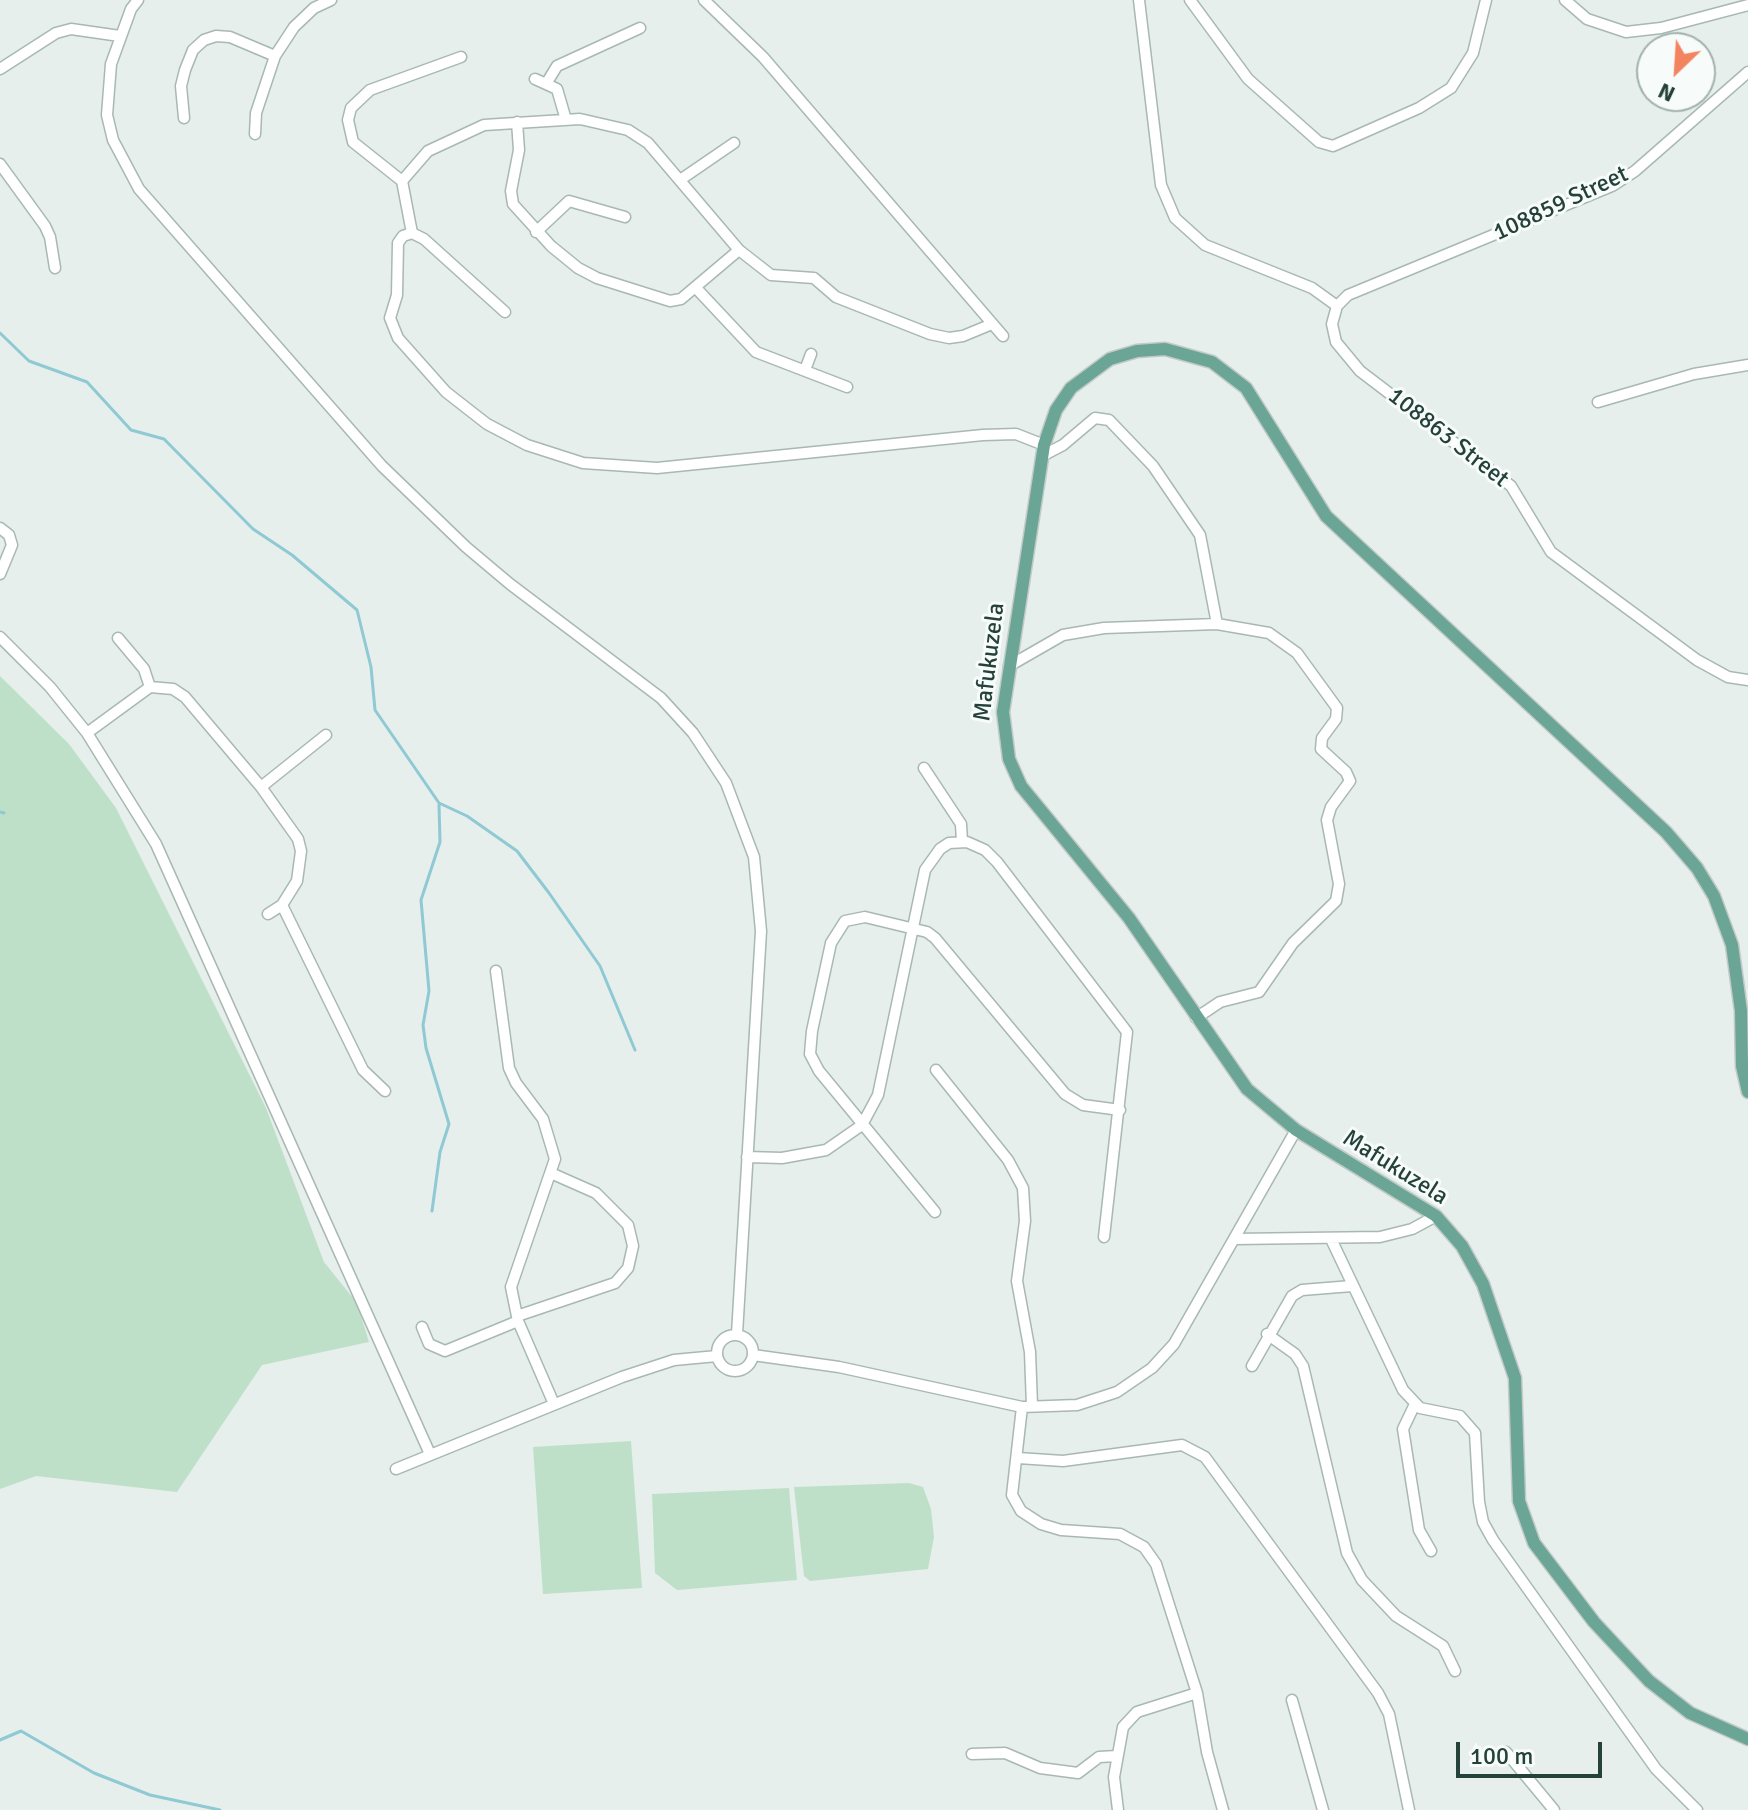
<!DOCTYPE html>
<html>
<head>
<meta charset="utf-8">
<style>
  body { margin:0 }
  #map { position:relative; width:1748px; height:1810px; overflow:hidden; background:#e6efeb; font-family:Signika,sans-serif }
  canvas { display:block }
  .north { position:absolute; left:1636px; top:32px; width:80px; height:80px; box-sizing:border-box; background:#f7fbf9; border:2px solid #a3b1ad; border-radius:50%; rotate:205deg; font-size:22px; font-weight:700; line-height:32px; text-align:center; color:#24423a }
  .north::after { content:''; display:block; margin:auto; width:28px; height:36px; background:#f4845f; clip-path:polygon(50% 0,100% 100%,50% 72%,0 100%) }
  .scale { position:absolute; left:1456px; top:1742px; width:146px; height:36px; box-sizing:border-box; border:4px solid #24423a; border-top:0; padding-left:10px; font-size:24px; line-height:28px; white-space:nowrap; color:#24423a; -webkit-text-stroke:6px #f7fbf9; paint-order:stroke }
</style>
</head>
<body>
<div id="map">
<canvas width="1748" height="1810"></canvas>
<div class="north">N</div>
<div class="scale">100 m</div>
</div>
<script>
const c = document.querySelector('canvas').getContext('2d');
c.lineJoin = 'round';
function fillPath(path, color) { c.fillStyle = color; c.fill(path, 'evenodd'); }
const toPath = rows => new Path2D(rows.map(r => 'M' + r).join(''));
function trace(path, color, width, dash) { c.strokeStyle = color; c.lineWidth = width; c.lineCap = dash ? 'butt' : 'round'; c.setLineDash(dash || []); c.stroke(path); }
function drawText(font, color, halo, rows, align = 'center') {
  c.font = font + ' Signika,sans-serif'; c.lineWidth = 6; c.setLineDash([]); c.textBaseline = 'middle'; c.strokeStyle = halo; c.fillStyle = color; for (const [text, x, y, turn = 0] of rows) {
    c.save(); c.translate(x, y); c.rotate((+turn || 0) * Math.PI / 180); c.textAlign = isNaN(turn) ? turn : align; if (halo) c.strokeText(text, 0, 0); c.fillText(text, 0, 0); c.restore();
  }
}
fillPath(toPath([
  [0,676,69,744,116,808,266,1108,324,1262,357,1303,369,1342,262,1365,177,1492,36,1476,0,1489],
  [631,1441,642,1588,543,1594,533,1447],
  [909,1483,923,1487,931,1509,934,1537,928,1569,810,1581,804,1576,794,1487],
  [789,1488,797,1580,677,1590,655,1573,652,1494]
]), '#bfe0c8');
trace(toPath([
  [0,333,29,361,87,382,131,430,164,439,253,529,292,555,357,610,371,667,375,710,439,803,467,816,517,851,549,893,600,966,635,1050],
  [0,812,4,813],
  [432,1211,440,1152,449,1124,426,1048,423,1025,429,991,421,900,440,842,439,805],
  [0,1740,21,1731,94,1773,150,1795,220,1810]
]), '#8ec9d4', 3);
const minor = toPath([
  [138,0,131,9,111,64,107,115,113,140,139,189,382,466,466,547,510,584,661,698,693,733,726,783,754,857,761,931,737,1334],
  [704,0,763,57,1003,336],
  [1139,0,1161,185,1175,218,1205,245,1312,288,1337,306],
  [1190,0,1248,79,1319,142,1333,146,1419,108,1451,88,1473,53,1486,0],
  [1565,0,1587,19,1626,32,1661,28,1748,5],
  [0,69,56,33,71,29,120,36],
  [1748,72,1635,171,1612,186,1348,295,1337,306,1332,324,1336,342,1360,371,1511,486,1551,552,1697,660,1728,677,1748,680],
  [535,79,557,89,566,120],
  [546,84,557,66,640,28],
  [184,118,181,86,185,70,193,50,204,40,216,36,230,37,275,56],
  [517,122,519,150,511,191,513,204,551,246,578,268,597,278,670,301,681,299,739,250],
  [255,134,256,113,275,56,294,27,314,8,331,0],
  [0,164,45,226,50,237,55,268],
  [680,180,734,143],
  [402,181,353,142,348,120,351,108,370,90,461,57],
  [536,232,569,201,625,217],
  [412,233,402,181,428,151,484,125,580,119,628,130,648,143,739,250,771,275,814,278,836,297,930,334,949,338,963,336,992,324],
  [696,288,756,352,847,387],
  [505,312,424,239,412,233,403,236,398,243,397,295,390,318,398,338,446,392,487,424,527,445,583,463,657,468,983,435,1016,434,1044,445],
  [805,370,811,354],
  [1598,402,1694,374,1748,365],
  [0,528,9,535,12,545,0,574],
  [0,637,50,687,87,733,156,844,430,1454],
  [118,638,144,669,150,687],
  [1009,666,1063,635,1104,628,1217,624,1200,535,1153,466,1109,420,1095,418,1063,445,1042,456],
  [87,733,150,687,173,689,185,697,261,787,298,839,301,851,297,881,282,905,268,914],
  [924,768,961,824,962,842],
  [261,787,326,735],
  [282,905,363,1070,385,1091],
  [496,971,509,1068,516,1083,543,1119,555,1159,511,1287,518,1321,554,1404],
  [1196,1018,1220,1002,1259,992,1293,943,1336,901,1339,884,1327,820,1331,807,1350,781,1346,772,1321,749,1322,738,1336,719,1337,708,1297,653,1269,633,1217,624],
  [936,1070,1008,1160,1023,1188,1025,1221,1017,1281,1030,1352,1032,1406],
  [747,1157,782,1158,826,1150,862,1125,878,1095,925,870,940,849,949,843,967,842,985,850,997,862,1127,1032,1104,1237],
  [935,1212,819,1071,810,1054,812,1031,831,943,845,921,865,917,927,932,935,938,1065,1094,1083,1105,1120,1110],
  [1235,1239,1380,1237,1412,1229,1436,1216],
  [1331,1239,1403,1390,1420,1408,1460,1416,1475,1433,1479,1502,1483,1522,1493,1540,1656,1769,1697,1810],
  [517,1316,615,1283,628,1268,633,1246,628,1225,596,1193,553,1174],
  [422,1327,429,1344,445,1351,518,1321],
  [1267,1334,1295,1354,1303,1366,1347,1553,1362,1580,1396,1616,1443,1646,1455,1671],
  '717 1353a18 18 0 1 1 36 0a18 18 0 1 1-36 0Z',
  [753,1355,839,1367,1022,1407,1077,1405,1117,1392,1152,1368,1174,1344,1296,1130],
  [1252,1366,1292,1296,1302,1290,1352,1286],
  [1415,1404,1403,1429,1419,1530,1431,1551],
  [1022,1407,1012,1495,1021,1511,1041,1524,1061,1530,1120,1534,1144,1547,1156,1564,1197,1693,1207,1752,1223,1810],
  [1018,1458,1063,1461,1182,1445,1205,1457,1378,1693,1389,1714,1409,1810],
  [396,1469,622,1377,674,1360,717,1356],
  [1292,1700,1323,1810],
  [1506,1752,1554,1810],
  [972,1754,1005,1753,1040,1768,1078,1773,1099,1757,1117,1756],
  [1118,1810,1114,1777,1123,1727,1137,1712,1197,1693]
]);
const major = toPath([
  [1748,1092,1742,1066,1741,1011,1732,945,1714,896,1697,868,1666,832,1326,516,1246,388,1212,362,1165,349,1137,351,1110,359,1071,388,1056,410,1044,445,1003,712,1009,759,1021,786,1129,918,1247,1089,1296,1130,1436,1216,1462,1246,1483,1284,1515,1378,1519,1501,1534,1543,1594,1622,1649,1681,1690,1713,1748,1739]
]);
trace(minor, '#a8b8b2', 13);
trace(major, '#c2cac8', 15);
trace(minor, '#fff', 10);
trace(major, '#6aa596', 12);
drawText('24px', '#24423a', '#f7fbf9', [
  ["108859 Street",1561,204,-25],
  ["108863 Street",1448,438,38],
  ["Mafukuzela",990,662,-83],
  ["Mafukuzela",1395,1168,32]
]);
</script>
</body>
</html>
